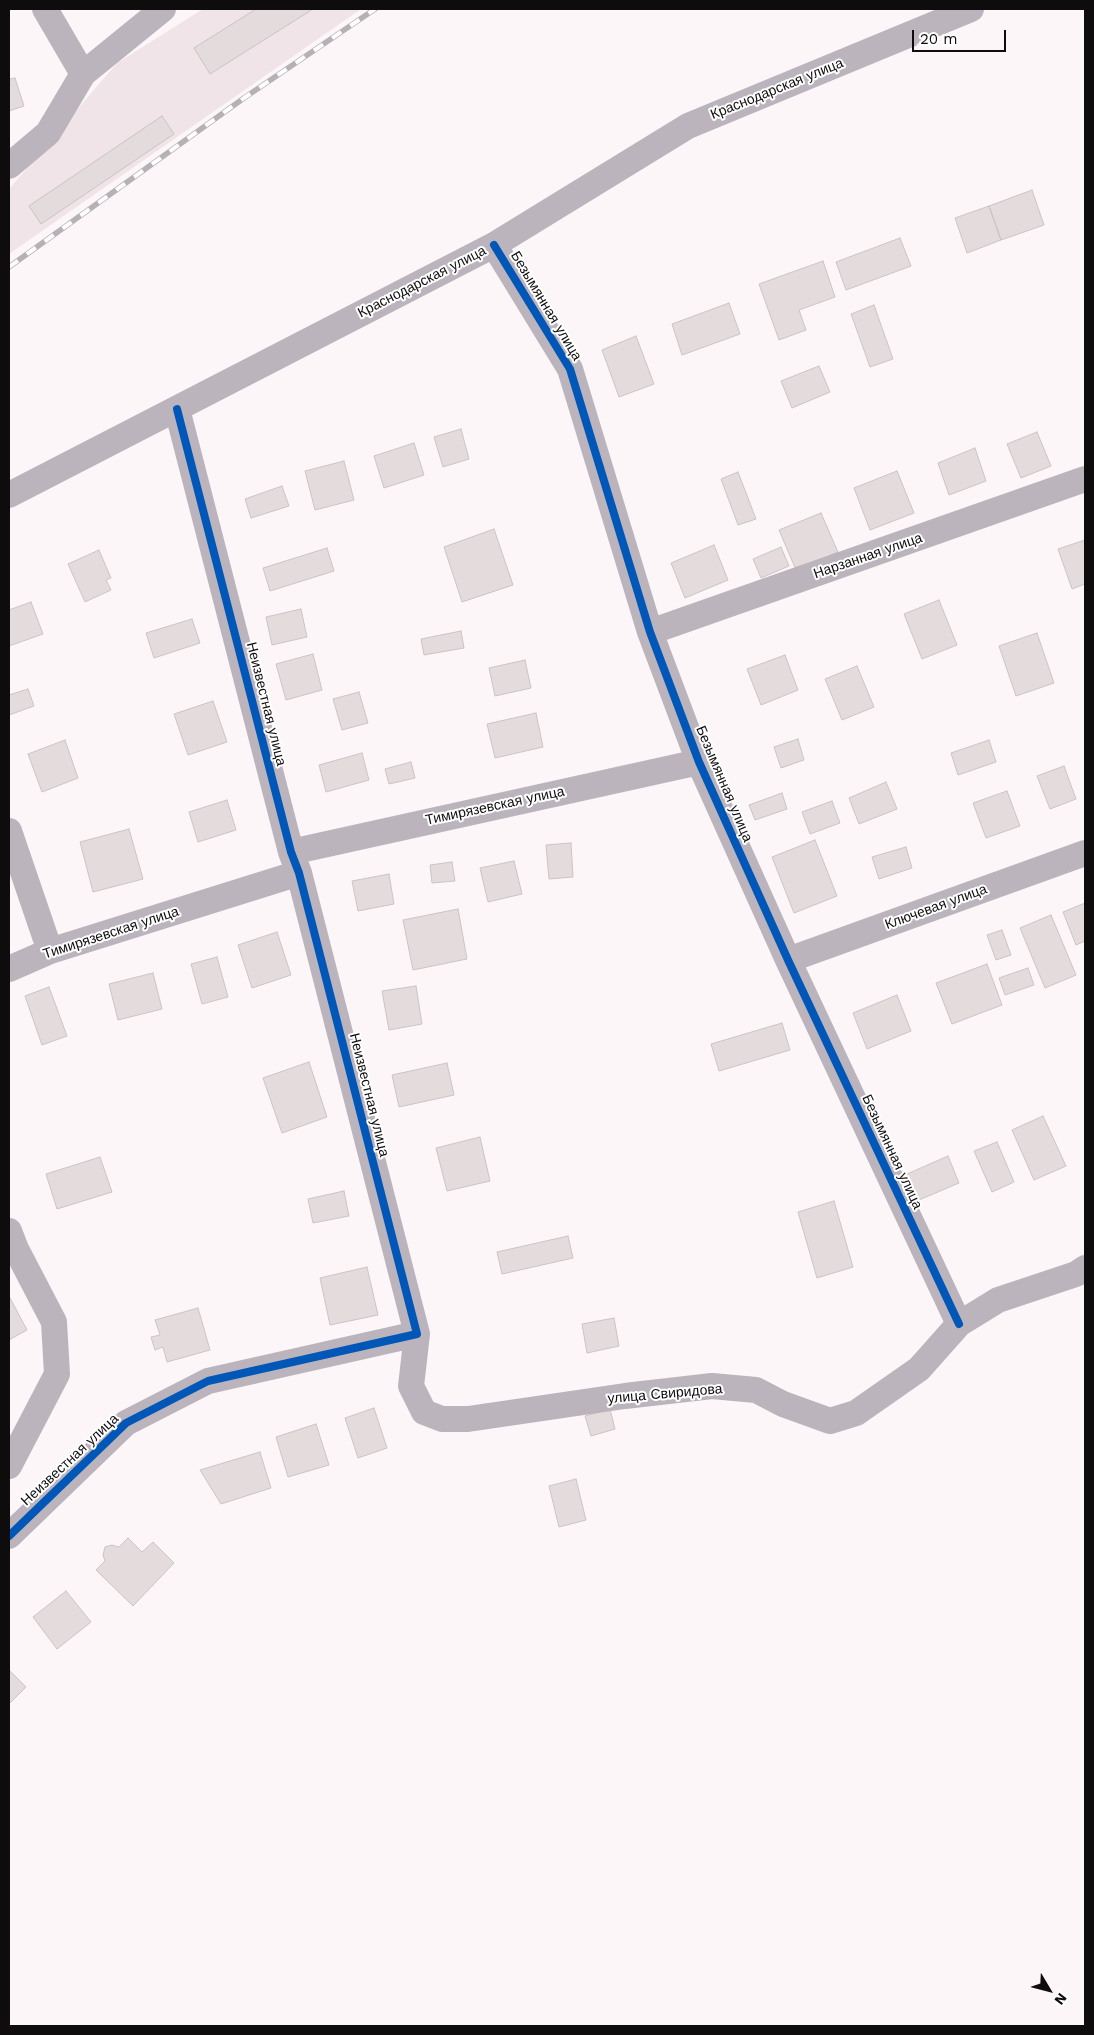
<!DOCTYPE html>
<html>
<head>
<meta charset="utf-8">
<style>
  body { margin:0 }
  #map { position:relative; width:1094px; height:2035px; overflow:hidden; background:#fcf6f9; font-family:"Work Sans",sans-serif }
  canvas { display:block }
  .frame { position:absolute; inset:0; border:10px solid #0f0c0d; pointer-events:none }
  .north { position:absolute; left:1024px; top:1965px; width:50px; height:50px; -webkit-text-stroke:4px #fff; paint-order:stroke; rotate:127deg; font-size:14px; font-weight:700; line-height:20px; text-align:center; color:#0f0c0d }
  .north::after { content:''; display:block; margin:auto; width:18px; height:22px; background:#0f0c0d; clip-path:polygon(50% 0,100% 100%,50% 72%,0 100%) }
  .scale { position:absolute; left:912px; top:30px; width:94px; height:22px; box-sizing:border-box; border:2px solid #0f0c0d; border-top:0; padding-left:6px; font-size:15px; line-height:18px; white-space:nowrap; color:#0f0c0d; -webkit-text-stroke:4px #fff; paint-order:stroke }
</style>
</head>
<body>
<div id="map">
<canvas width="1094" height="2035"></canvas>
<div class="frame"></div>
<div class="north">N</div>
<div class="scale">20 m</div>
</div>
<script>
const c = document.querySelector('canvas').getContext('2d');
c.lineJoin = 'round';
function fillPath(path, color) { c.fillStyle = color; c.fill(path, 'evenodd'); }
const toPath = rows => new Path2D(rows.map(r => 'M' + r).join(''));
function trace(path, color, width, dash) { c.strokeStyle = color; c.lineWidth = width; c.lineCap = dash ? 'butt' : 'round'; c.setLineDash(dash || []); c.stroke(path); }
function drawText(font, color, halo, rows, align = 'center') {
  c.font = font + ' "Work Sans",sans-serif'; c.lineWidth = 4; c.setLineDash([]); c.textBaseline = 'middle'; c.strokeStyle = halo; c.fillStyle = color; for (const [text, x, y, turn = 0] of rows) {
    c.save(); c.translate(x, y); c.rotate((+turn || 0) * Math.PI / 180); c.textAlign = isNaN(turn) ? turn : align; if (halo) c.strokeText(text, 0, 0); c.fillText(text, 0, 0); c.restore();
  }
}
fillPath(toPath([
  [203,9,361,9,9,254,9,189,117,63]
]), '#f0e4e9');
const building = toPath([
  [256,9,313,9,210,74,194,48,256,9],
  [15,78,24,106,9,111,9,79,15,78],
  [162,116,174,134,41,224,29,206,162,116],
  [1032,190,1044,225,1001,240,989,206,1032,190],
  [989,206,1001,240,967,253,955,218,989,206],
  [900,238,911,266,846,290,836,262,900,238],
  [823,261,835,297,799,310,806,330,779,340,759,284,823,261],
  [729,303,740,334,682,355,672,324,729,303],
  [874,305,893,359,870,367,851,314,874,305],
  [636,336,654,384,619,397,602,350,636,336],
  [819,366,830,392,792,408,781,381,819,366],
  [461,429,469,459,443,467,434,437,461,429],
  [1037,432,1051,466,1021,478,1007,444,1037,432],
  [414,443,424,475,384,488,374,456,414,443],
  [975,448,986,481,949,495,938,463,975,448],
  [344,461,354,500,315,510,305,471,344,461],
  [897,471,914,513,870,530,854,488,897,471],
  [738,472,756,519,738,525,721,479,738,472],
  [282,486,289,506,251,518,245,499,282,486],
  [821,513,838,552,796,570,779,530,821,513],
  [494,529,513,585,462,602,444,547,494,529],
  [1085,540,1085,584,1072,589,1058,549,1085,540],
  [714,545,728,580,685,598,671,563,714,545],
  [781,547,789,566,761,578,753,559,781,547],
  [327,548,334,571,270,591,263,568,327,548],
  [99,550,111,578,106,580,111,590,85,602,68,564,99,550],
  [939,600,957,645,922,659,904,614,939,600],
  [31,602,43,634,9,646,9,610,31,602],
  [301,609,307,637,272,645,266,617,301,609],
  [192,619,200,643,154,658,146,633,192,619],
  [461,631,464,648,424,655,421,639,461,631],
  [1037,633,1054,683,1016,696,999,646,1037,633],
  [313,654,322,690,286,700,276,664,313,654],
  [785,655,798,690,761,705,747,669,785,655],
  [525,660,531,688,495,696,489,668,525,660],
  [857,666,874,707,842,720,825,679,857,666],
  [28,689,34,706,9,715,9,695,28,689],
  [359,692,368,723,342,730,333,699,359,692],
  [213,701,227,742,188,755,174,714,213,701],
  [536,713,543,747,495,758,487,724,536,713],
  [798,739,804,760,781,768,774,747,798,739],
  [65,740,78,778,42,792,28,754,65,740],
  [989,740,996,762,958,775,951,753,989,740],
  [362,753,369,780,326,792,319,765,362,753],
  [411,762,415,778,389,784,385,769,411,762],
  [1064,766,1076,799,1050,809,1037,776,1064,766],
  [886,782,897,809,859,824,849,798,886,782],
  [1007,791,1020,826,986,838,973,803,1007,791],
  [782,793,787,809,755,820,749,805,782,793],
  [227,800,236,830,198,842,189,812,227,800],
  [832,801,840,823,810,834,802,812,832,801],
  [129,829,143,879,93,892,80,842,129,829],
  [815,840,837,896,794,913,772,857,815,840],
  [571,843,573,877,549,879,546,845,571,843],
  [906,847,912,868,879,879,872,857,906,847],
  [514,861,522,894,488,902,480,868,514,861],
  [452,862,455,881,432,883,430,865,452,862],
  [389,874,394,904,358,911,352,881,389,874],
  [1085,903,1085,941,1076,945,1063,912,1085,903],
  [458,909,467,959,413,970,403,920,458,909],
  [1051,915,1076,975,1045,988,1020,928,1051,915],
  [1002,930,1011,955,996,960,987,935,1002,930],
  [277,932,291,975,252,988,238,945,277,932],
  [217,957,228,997,202,1004,191,964,217,957],
  [987,964,1002,1005,952,1024,936,983,987,964],
  [1028,968,1034,985,1005,995,999,978,1028,968],
  [153,973,162,1009,118,1020,109,984,153,973],
  [416,986,422,1024,389,1030,382,991,416,986],
  [49,987,67,1036,42,1045,25,996,49,987],
  [897,995,911,1031,867,1049,853,1013,897,995],
  [782,1023,790,1050,719,1071,711,1044,782,1023],
  [309,1062,327,1117,282,1133,263,1078,309,1062],
  [447,1063,454,1095,399,1107,392,1075,447,1063],
  [1043,1116,1066,1166,1034,1180,1012,1130,1043,1116],
  [480,1137,490,1181,447,1191,436,1148,480,1137],
  [997,1142,1014,1182,992,1192,974,1151,997,1142],
  [948,1156,959,1183,919,1200,907,1174,948,1156],
  [100,1157,112,1192,57,1209,46,1174,100,1157],
  [344,1191,349,1216,313,1223,308,1199,344,1191],
  [834,1201,853,1267,817,1278,798,1212,834,1201],
  [568,1236,573,1258,502,1274,497,1252,568,1236],
  [367,1267,378,1315,330,1325,320,1278,367,1267],
  [9,1296,27,1330,9,1340,9,1296],
  [198,1308,210,1350,167,1362,163,1347,155,1350,151,1337,160,1335,155,1320,198,1308],
  [614,1318,619,1346,587,1353,582,1324,614,1318],
  [374,1408,387,1448,358,1458,345,1418,374,1408],
  [610,1409,615,1429,591,1436,585,1416,610,1409],
  [316,1424,329,1465,288,1477,276,1437,316,1424],
  [260,1452,271,1488,221,1504,200,1470,260,1452],
  [576,1479,586,1520,559,1527,549,1486,576,1479],
  [128,1538,142,1552,153,1542,174,1563,133,1606,96,1570,105,1561,103,1555,105,1547,112,1545,119,1547,128,1538],
  [66,1591,91,1622,57,1649,33,1617,66,1591],
  [9,1670,26,1687,9,1704,9,1670]
]);
fillPath(building, '#e4dbdc');
trace(building, '#c9c4c6', 1);
trace(toPath([
  [45,9,83,74],
  [9,166,48,133,83,74,163,9],
  [494,245,570,369,650,632,699,762,788,960,959,1324],
  [9,495,494,245,688,126,971,9],
  [650,632,1085,479],
  [9,831,50,951],
  [291,852,699,762],
  [788,960,1085,853],
  [9,969,50,951,299,873],
  [9,1231,16,1249,54,1322,57,1374,9,1466],
  [417,1334,411,1386,424,1412,442,1419,468,1419,625,1396,712,1386,756,1390,783,1404,830,1421,856,1413,919,1369,959,1324,998,1300,1076,1274,1085,1268],
  [9,1536,126,1423,208,1381,417,1334,299,873,291,852,177,409]
]), '#bbb4bc', 26);
const rail = toPath([
  [9,267,244,98,375,9]
]);
trace(rail, '#b6b1b6', 5.5);
trace(rail, '#fff', 4, [11]);
trace(toPath([
  [494,245,570,369,650,632,699,762,788,960,959,1324],
  [9,1536,126,1423,208,1381,417,1334,299,873,291,852,177,409]
]), '#0057b8', 8);
drawText('14px', '#0f0c0d', '#fff', [
  ["Краснодарская улица",777,89,-22],
  ["Краснодарская улица",422,282,-27],
  ["Безымянная улица",546,306,59],
  ["Нарзанная улица",868,556,-19],
  ["Неизвестная улица",266,704,76],
  ["Безымянная улица",724,784,67],
  ["Тимирязевская улица",495,806,-12],
  ["Ключевая улица",936,907,-20],
  ["Тимирязевская улица",111,933,-18],
  ["Неизвестная улица",369,1095,76],
  ["Безымянная улица",892,1152,65],
  ["улица Свиридова",665,1394,-5],
  ["Неизвестная улица",70,1460,-43]
]);
</script>
</body>
</html>
